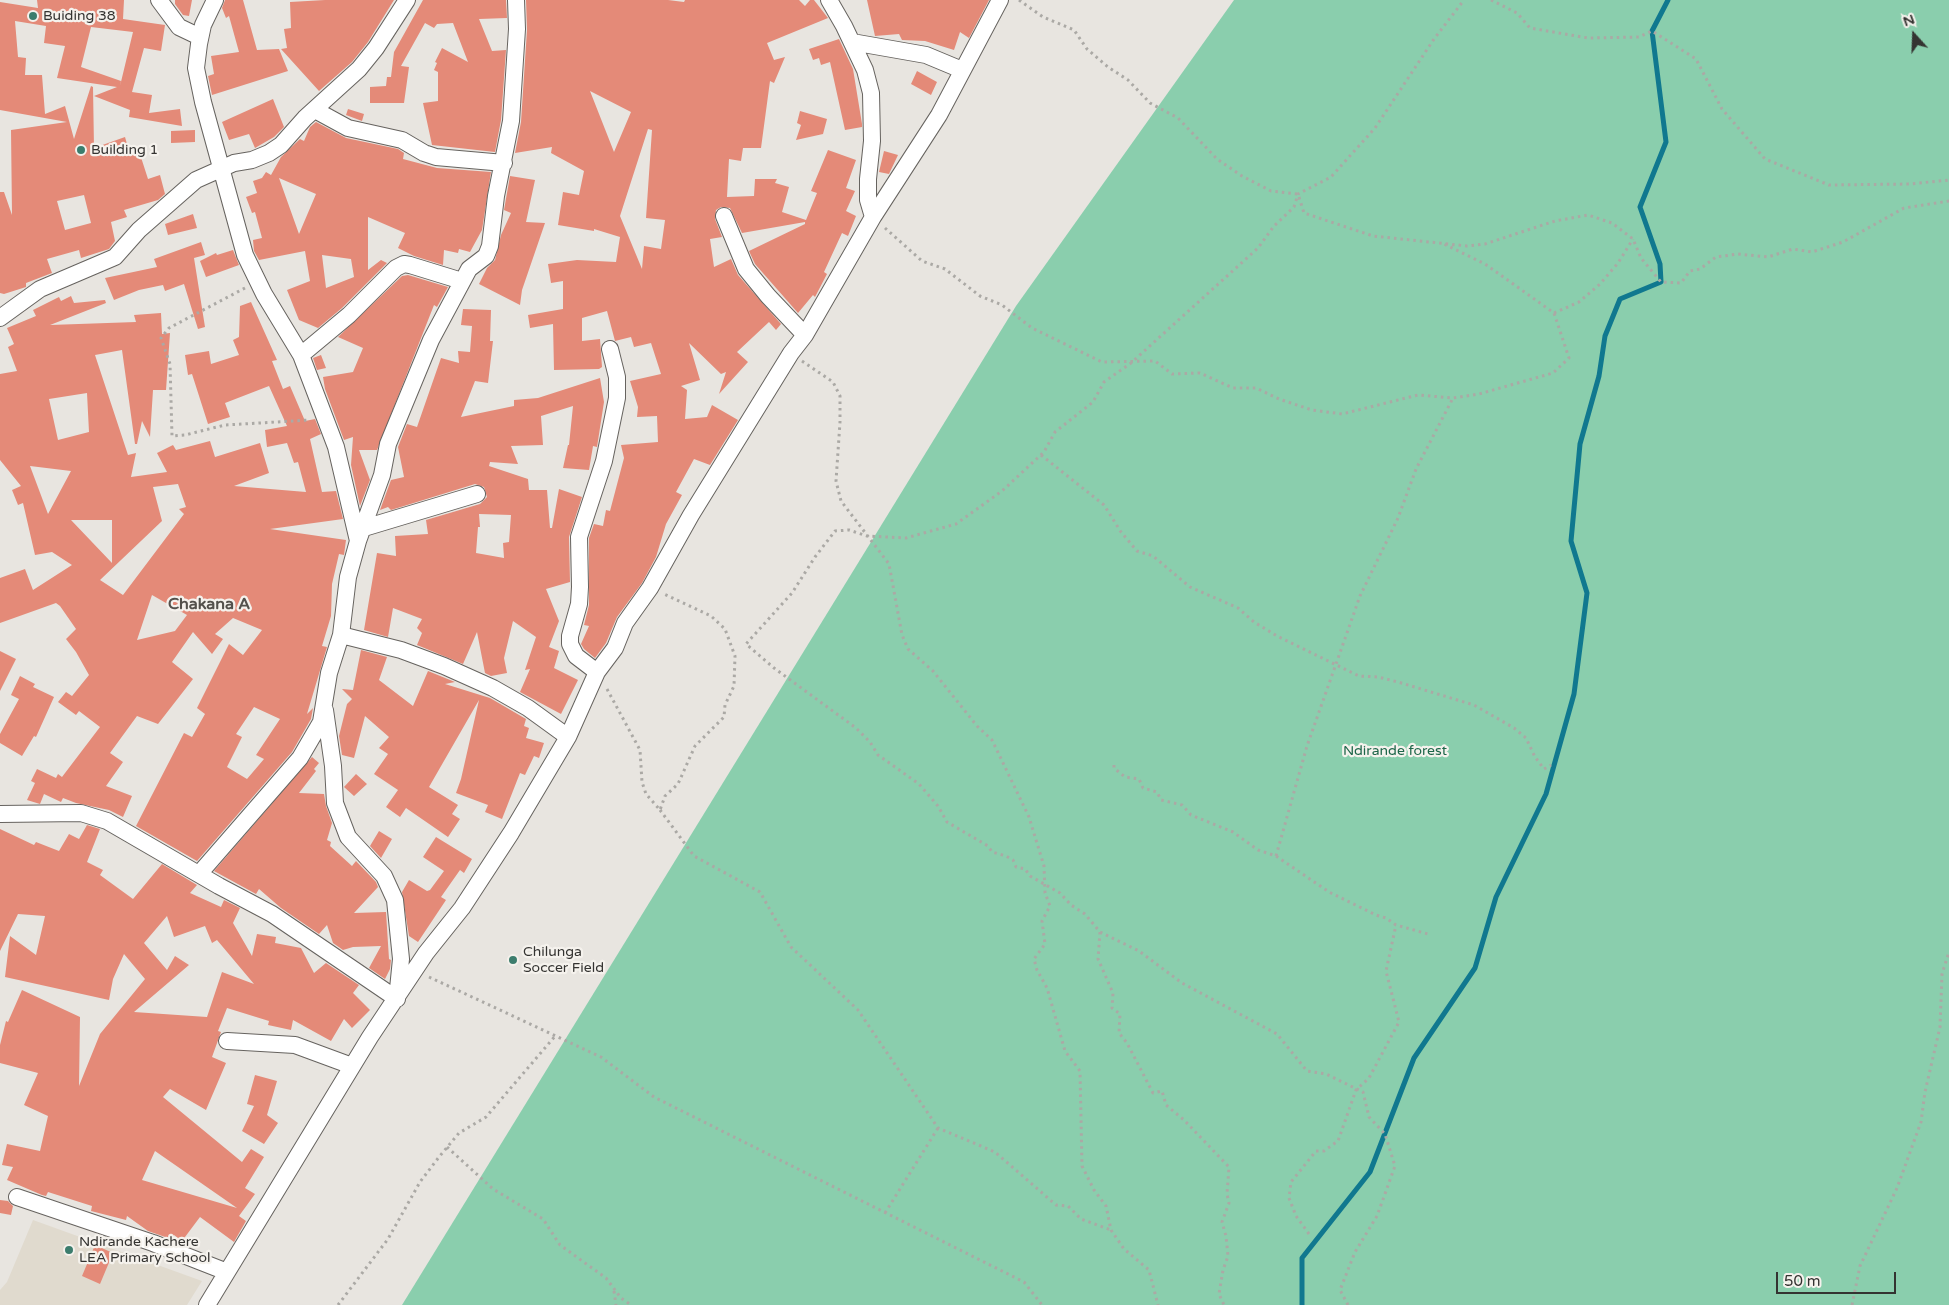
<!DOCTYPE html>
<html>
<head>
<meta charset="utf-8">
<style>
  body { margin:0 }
  #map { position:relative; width:1949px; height:1305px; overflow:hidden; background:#e8e5e0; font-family:"Varela Round",sans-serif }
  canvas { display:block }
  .north { position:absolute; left:1889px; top:10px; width:50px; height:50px; -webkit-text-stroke:4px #f5f2ed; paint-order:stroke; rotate:340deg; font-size:14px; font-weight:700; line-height:20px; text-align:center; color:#343331 }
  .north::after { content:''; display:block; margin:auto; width:18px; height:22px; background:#343331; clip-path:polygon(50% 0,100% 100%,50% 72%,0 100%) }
  .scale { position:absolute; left:1776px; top:1272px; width:120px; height:22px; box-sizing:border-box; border:2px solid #343331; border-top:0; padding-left:6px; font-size:15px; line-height:18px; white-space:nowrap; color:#343331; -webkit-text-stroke:4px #f5f2ed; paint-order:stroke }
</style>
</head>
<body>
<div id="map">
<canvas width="1949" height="1305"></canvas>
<div class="north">N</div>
<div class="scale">50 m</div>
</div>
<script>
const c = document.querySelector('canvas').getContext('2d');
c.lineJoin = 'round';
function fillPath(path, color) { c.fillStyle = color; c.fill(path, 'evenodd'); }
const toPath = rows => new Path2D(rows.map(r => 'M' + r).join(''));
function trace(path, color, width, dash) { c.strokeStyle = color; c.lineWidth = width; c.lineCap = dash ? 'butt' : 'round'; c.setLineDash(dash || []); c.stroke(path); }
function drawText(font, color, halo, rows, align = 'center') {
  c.font = font + ' "Varela Round",sans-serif'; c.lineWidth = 4.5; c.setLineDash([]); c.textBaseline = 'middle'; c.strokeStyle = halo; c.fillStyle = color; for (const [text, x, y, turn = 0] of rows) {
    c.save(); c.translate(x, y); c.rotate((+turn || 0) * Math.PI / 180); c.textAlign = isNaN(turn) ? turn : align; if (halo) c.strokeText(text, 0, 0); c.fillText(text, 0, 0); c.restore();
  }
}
fillPath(toPath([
  [33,1220,202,1281,187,1305,0,1305,0,1290,7,1282]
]), '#e0dace');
fillPath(toPath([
  [1234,0,1949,0,1949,1305,402,1305,1016,306]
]), '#8acead');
trace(toPath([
  [1302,1305,1302,1258,1370,1172,1414,1058,1475,968,1496,897,1546,794,1574,694,1587,593,1571,541,1580,444,1599,376,1605,336,1620,299,1661,282,1660,264,1640,207,1666,142,1652,31,1668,0]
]), '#10788f', 5);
fillPath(toPath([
  [37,0,124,0,123,19,165,25,161,51,144,48,132,92,152,95,149,113,180,109,182,126,129,117,130,110,94,96,117,87,57,78,65,46,44,43,46,26,15,21,18,57,26,58,25,75,42,75,45,114,65,106,74,139,91,86,93,87,94,148,125,137,129,151,138,148,148,179,160,175,165,194,158,200,124,210,127,217,111,222,115,241,109,249,81,258,79,250,47,259,52,273,26,283,26,287,4,294,0,293,0,192,4,192,12,215,11,130,67,122,0,110,0,2,38,8],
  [91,27,133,32,120,86,121,81,81,67],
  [84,195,91,223,65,230,57,201],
  [175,0,192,0,189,16,183,15,175,4],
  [225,0,243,0,257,50,279,49,288,71,212,95,208,76,214,74,211,56,239,52,229,16,226,18,222,8],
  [325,0,394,0,368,42,352,62,319,91,281,49,287,48,284,29,291,28,290,2],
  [423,0,506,0,507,18,479,19,492,51,506,50,501,120,495,152,432,145,423,103,438,101,438,72,434,70,437,63,435,62,442,48,468,62,453,23,437,24,434,28,425,23,401,66,409,67,404,103,370,103,370,87,386,86,387,77,391,77,394,52],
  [526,0,668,0,684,2,685,0,799,0,805,6,810,0,814,0,828,18,767,43,774,60,785,57,774,83,770,81,761,148,743,148,741,161,729,159,727,197,754,196,755,179,777,179,775,183,789,187,782,212,806,220,817,193,811,191,828,150,856,160,846,188,855,191,846,211,856,216,848,236,842,233,824,272,827,274,815,297,813,295,798,313,755,264,749,251,805,224,805,222,742,233,730,208,721,207,716,210,715,219,722,237,710,239,714,267,731,259,738,275,781,324,776,330,769,322,737,352,748,362,719,394,726,372,721,374,689,343,700,380,681,386,687,390,685,419,707,417,712,405,738,420,710,465,694,459,676,492,682,495,666,524,656,557,642,583,617,617,606,643,595,658,584,649,581,644,589,626,584,625,589,605,589,538,594,524,603,526,606,510,610,511,624,458,621,445,658,442,657,416,637,417,638,407,630,381,661,374,651,343,634,347,631,337,615,341,607,311,582,318,582,341,600,339,602,367,599,369,554,370,553,324,530,328,528,315,563,309,563,281,551,283,548,264,577,260,616,262,620,237,594,229,594,231,558,225,563,192,579,195,584,171,551,153,552,147,515,153,521,122,527,30],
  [590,91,631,112,614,152],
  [648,129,652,130,646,218,665,220,661,249,644,246,642,269,620,216],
  [867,0,989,0,969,38,960,32,954,50,925,41,902,40,899,34,875,36],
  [839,39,853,69,862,124,862,127,845,130,830,62,821,65,819,58,813,60,809,49],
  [917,71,937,82,931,95,911,84],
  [273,99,284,127,274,137,255,148,249,134,229,140,222,122],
  [348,109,364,114,362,121,346,115],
  [800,111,827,119,823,134,796,140,801,125,797,123],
  [316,122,346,138,398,149,404,153,403,159,437,168,491,172,482,230,470,252,459,249,458,253,444,250,443,265,414,256,398,248,405,233,368,217,368,270,381,260,387,263,342,308,318,328,299,320,287,290,310,281,305,251,259,260,254,251,253,240,262,238,255,212,252,213,246,197,257,193,253,181,262,178,266,172,271,175,281,157,300,139,304,141,310,127],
  [279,178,316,194,299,234],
  [322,255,351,259,354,277,326,288],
  [195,130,195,142,171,143,171,131],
  [884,151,898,155,889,174,879,172],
  [510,176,535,180,526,222,545,223,522,290,520,305,479,284,487,268,495,260,501,235,511,213,504,210],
  [193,214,197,228,168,235,165,224],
  [201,242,205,255,194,258,205,327,198,329,184,284,165,291,163,285,139,290,114,300,105,278,157,267,154,259],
  [233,250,239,265,206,277,200,261,216,253,217,255],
  [408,275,448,287,437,307,434,305,377,450,359,450,370,480,360,506,351,465,353,437,344,440,325,389,323,377,353,372,363,348,338,337,402,276],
  [71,296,74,303,105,300,106,303,50,325,136,322,134,315,161,313,162,334,170,333,166,390,153,390,150,437,142,421,137,444,135,444,122,350,95,355,128,455,136,453,131,477,167,472,157,453,173,445,176,450,210,441,215,457,260,443,269,473,234,486,306,492,298,462,294,463,287,443,267,447,265,430,287,426,269,386,225,403,230,417,208,424,192,374,188,375,185,355,209,351,211,364,239,355,233,340,239,337,240,306,251,302,277,360,272,361,283,389,290,386,305,421,315,419,321,434,310,439,322,492,336,491,343,519,270,529,346,540,344,555,339,554,332,584,331,616,322,646,327,647,307,714,313,708,311,719,292,752,197,861,136,826,184,733,192,737,205,714,197,708,229,644,243,655,262,630,233,618,215,634,223,639,212,654,193,632,172,662,193,679,158,724,137,716,110,753,123,762,106,786,132,796,123,817,109,810,76,803,63,798,61,802,44,794,40,804,27,800,35,783,31,781,37,769,56,778,58,774,62,777,100,727,79,711,76,715,58,702,66,692,72,696,89,675,76,652,66,639,76,629,60,606,56,603,0,623,0,578,25,569,33,590,72,565,52,552,35,555,23,503,18,505,12,490,21,486,0,460,0,374,17,371,8,347,14,344,7,328,36,316,33,310,59,297,61,301],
  [87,393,89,432,58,440,49,399],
  [30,466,71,471,48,514],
  [178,484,186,507,179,509,184,514,123,595,100,580,162,521,153,487],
  [71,520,112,520,112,563],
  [152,595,187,615,175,631,137,640],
  [254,707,280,719,256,755,264,759,247,779,227,767,242,737,236,734],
  [463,309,491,310,490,341,493,341,488,383,475,381,461,417,514,406,514,400,538,398,600,378,604,402,597,447,593,446,589,470,563,468,568,445,569,445,573,406,541,416,543,445,511,446,518,464,490,462,489,466,528,479,529,490,547,490,550,528,552,528,559,489,582,497,569,537,570,582,546,589,559,621,549,647,559,651,554,668,578,680,561,714,520,692,530,669,525,670,536,637,513,621,504,658,507,673,491,676,485,673,477,632,463,664,417,645,422,633,417,628,422,619,393,608,388,637,364,630,377,553,396,556,395,536,428,534,426,520,480,504,487,497,484,487,475,484,391,510,388,507,380,510,391,480,404,477,398,447,407,424,417,427,441,358,459,363,458,351,470,352,472,326,461,325],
  [479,514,511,515,509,542,503,543,504,558,476,553,478,527,480,527],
  [321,355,326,368,317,370,313,358],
  [361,650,387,657,379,680,413,706,428,671,455,682,445,684,490,698,526,719,524,726,529,728,526,738,544,743,539,758,534,756,525,775,520,773,502,819,485,812,488,805,456,793,461,779,479,700,429,787,458,805,452,814,460,819,448,837,406,808,400,817,386,807,398,790,374,774,388,754,379,748,389,737,365,716,354,758,342,755,339,736,347,704,352,699,342,689,353,690],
  [0,651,16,659,0,691],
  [20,676,35,684,33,687,54,697,36,737,34,736,22,756,0,743,0,734,19,699,11,695],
  [312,757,319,763,314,769,316,771,299,793,324,794,326,806,332,823,327,840,331,842,330,846,352,866,356,861,376,882,378,887,354,913,386,912,389,959,391,960,390,969,385,979,369,968,381,946,353,947,343,950,333,943,327,925,319,934,281,908,259,889,256,894,214,871],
  [356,774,367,784,354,796,344,787],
  [87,825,100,829,87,862,103,870,100,875,133,899,162,864,197,885,190,893,221,907,224,900,240,908,233,923,252,956,257,934,276,937,275,943,301,948,314,973,326,963,359,985,353,993,370,1010,352,1028,344,1019,331,1041,293,1020,291,1030,268,1025,269,1021,227,1008,218,1031,221,1032,212,1057,226,1063,206,1110,170,1089,163,1097,242,1162,251,1149,264,1157,245,1188,255,1194,239,1216,246,1221,234,1242,200,1217,182,1241,174,1235,171,1239,148,1231,127,1216,126,1220,91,1211,92,1206,48,1192,46,1196,42,1195,7,1180,13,1167,2,1165,7,1144,40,1151,48,1116,24,1105,38,1073,0,1063,0,1045,6,1021,8,1022,22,990,80,1017,79,1086,100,1034,145,979,124,954,113,979,109,1000,5,977,10,936,36,955,45,916,18,914,0,951,0,829,34,845,36,842,59,851,69,834,79,839],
  [167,916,174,937,205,926,212,943,217,940,254,984,222,972,207,1017,134,1012,189,965,175,956,167,970,144,943],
  [155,1151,237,1208,142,1180],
  [379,831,392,839,381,858,370,846],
  [436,837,472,859,464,873,460,870,441,897,446,900,418,942,409,936,402,892,409,880,427,891,430,890,444,871,423,857],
  [255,1075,277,1081,267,1115,278,1123,264,1144,242,1131,254,1106,247,1104],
  [0,1200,8,1201,13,1206,11,1215,0,1213],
  [95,1245,113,1253,100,1284,82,1276]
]), '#e48a78');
const minor = toPath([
  [159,0,179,27,200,37],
  [215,0,203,25,199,44,196,68,203,102,245,255,264,294,301,355,336,447,358,541],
  [829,0,844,26,865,70,871,93,872,141,868,179,868,200,873,217],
  [852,42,926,55,962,70],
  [315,110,348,128,402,140,424,153,436,157,504,163],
  [724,216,746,269,768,296,805,335],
  [0,318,40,289,115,257,139,230,196,180,234,163,252,160,269,153,281,145,305,118,359,69,376,48,407,0],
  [301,355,349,315,396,268,404,264,410,265,462,281],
  [364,528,477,494],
  [341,635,401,650,444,666,493,688,528,708,568,737],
  [597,672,576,656,570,644,570,636,579,604,580,587,579,537,604,461,617,398,617,377,610,349],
  [0,814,81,813,107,821,219,886,272,914,397,999,401,959,395,900,384,876,348,837,335,803,333,766,325,710],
  [199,874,300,758,321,722,329,673,341,635,348,577,358,541,382,475,388,444,431,340,469,269,486,256,490,246,496,196,511,121,517,29,516,0],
  [227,1041,295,1045,352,1066],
  [17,1197,153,1243,227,1272],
  [207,1305,370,1037,426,953,462,908,511,833,568,737,597,672,615,648,625,623,650,588,691,515,791,353,805,335,873,217,939,115,1000,0]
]);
trace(minor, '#66635f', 18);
trace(toPath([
  [1019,0,1043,17,1074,30,1087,49,1108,67,1128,80,1150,103,1178,118,1217,159,1242,176,1271,191,1298,194,1304,213,1373,236,1467,246,1485,244,1555,221,1588,215,1612,223,1633,239,1641,258,1661,282,1681,283,1690,271,1700,269,1716,257,1738,254,1768,257,1793,249,1812,252,1843,242,1904,208,1949,201],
  [1491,0,1517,13,1530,28,1588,38,1639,37,1652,31,1696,59,1722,109,1765,159,1829,185,1910,184,1949,180],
  [885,228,922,261,945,269,980,296,1002,305,1032,328,1102,362,1155,361,1172,374,1200,373,1233,388,1256,388,1279,399,1312,410,1342,414,1418,395,1453,398,1479,394,1553,373,1569,358,1554,313,1485,264,1442,243],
  [245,288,169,328,161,338,170,364,172,436,185,435,225,425,310,420],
  [1554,313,1579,302,1600,284,1618,263,1633,239],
  [802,361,833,382,840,396,840,422,836,481,841,501,889,564,902,635,908,649,933,671,977,726,992,740,1029,817,1044,866,1045,893,1050,906,1042,921,1045,944,1034,959,1037,970,1047,988,1065,1051,1080,1071,1082,1166,1094,1190,1106,1206,1111,1230,1124,1249,1149,1270,1158,1305],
  [1041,455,1104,505,1121,532,1137,551,1153,556,1190,587,1238,608,1254,622,1277,636,1359,676,1378,677,1398,682,1474,705,1514,728,1526,738,1535,757,1544,769,1551,765],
  [607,689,640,750,642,782,646,794,660,810,665,796,678,784,695,746,724,717,725,705,734,686,735,656,725,629,711,616,664,594],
  [1114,765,1114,768,1125,777,1139,779,1143,788,1157,792,1161,800,1182,805,1191,815,1233,832,1258,850,1276,856,1329,892,1376,915,1386,918,1396,925,1428,934],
  [660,810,694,856,760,892,791,947,858,1010,938,1128,995,1152,1056,1205,1068,1206,1081,1219,1111,1230],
  [1276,856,1307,746,1360,596,1398,518,1416,469,1453,398],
  [1100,932,1098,959,1113,993,1112,1008,1120,1014,1119,1033,1127,1043,1153,1093,1162,1091,1166,1105,1184,1120,1229,1167,1227,1194,1229,1203,1222,1222,1226,1236,1228,1256,1223,1270,1219,1294,1224,1305],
  [429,977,601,1057,654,1097,1024,1282,1042,1305],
  [447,1147,493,1189,543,1219,560,1245,606,1278,621,1298,631,1305],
  [885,1213,938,1128],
  [1309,1234,1296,1216,1289,1198,1291,1182,1316,1151,1324,1151,1338,1141,1356,1090,1369,1078,1399,1022,1386,971,1396,925],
  [614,1291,616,1305],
  [338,1305,388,1239,420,1182,439,1157,459,1133,486,1117,556,1035],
  [1348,1305,1340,1290,1355,1252,1377,1216,1395,1166,1385,1134,1369,1117,1363,1092,1326,1074,1307,1071,1277,1034,1182,983,1139,951,1100,932,1085,914,1071,905,1060,893,1030,876,1025,869,1016,867,1013,860,1006,856,992,852,988,846,947,822,938,806,919,784,878,755,870,742,856,728,774,668,746,644,792,593,815,557,835,531,849,530,867,536,906,538,956,524,1002,491,1044,452,1055,432,1093,402,1104,382,1131,363,1258,248,1274,226,1294,207,1298,194,1331,177,1375,128,1434,39,1464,0],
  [1852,1305,1860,1266,1897,1188,1921,1122,1925,1092,1940,1027,1942,974,1949,952]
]), '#aba9a5', 3, [2.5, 4]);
trace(minor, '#fff', 16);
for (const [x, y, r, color] of [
  [33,16,5,"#3c7d6d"],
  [81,150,5,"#3c7d6d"],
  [513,960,5,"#3c7d6d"],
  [69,1250,5,"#3c7d6d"]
]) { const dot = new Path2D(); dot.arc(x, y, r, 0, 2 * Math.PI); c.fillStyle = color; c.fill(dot); trace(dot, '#f5f2ed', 2); }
drawText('14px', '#343331', '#f5f2ed', [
  ["Buiding 38",43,16],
  ["Building 1",91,150],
  ["Chilunga",523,952],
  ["Soccer Field",523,968],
  ["Ndirande Kachere",79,1242],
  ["LEA Primary School",79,1258]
], 'left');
drawText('14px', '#1d6649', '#f5f2ed', [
  ["Ndirande forest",1395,751]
]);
drawText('bold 16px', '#54514c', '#f5f2ed', [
  ["Chakana A",209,605]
]);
</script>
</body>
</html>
